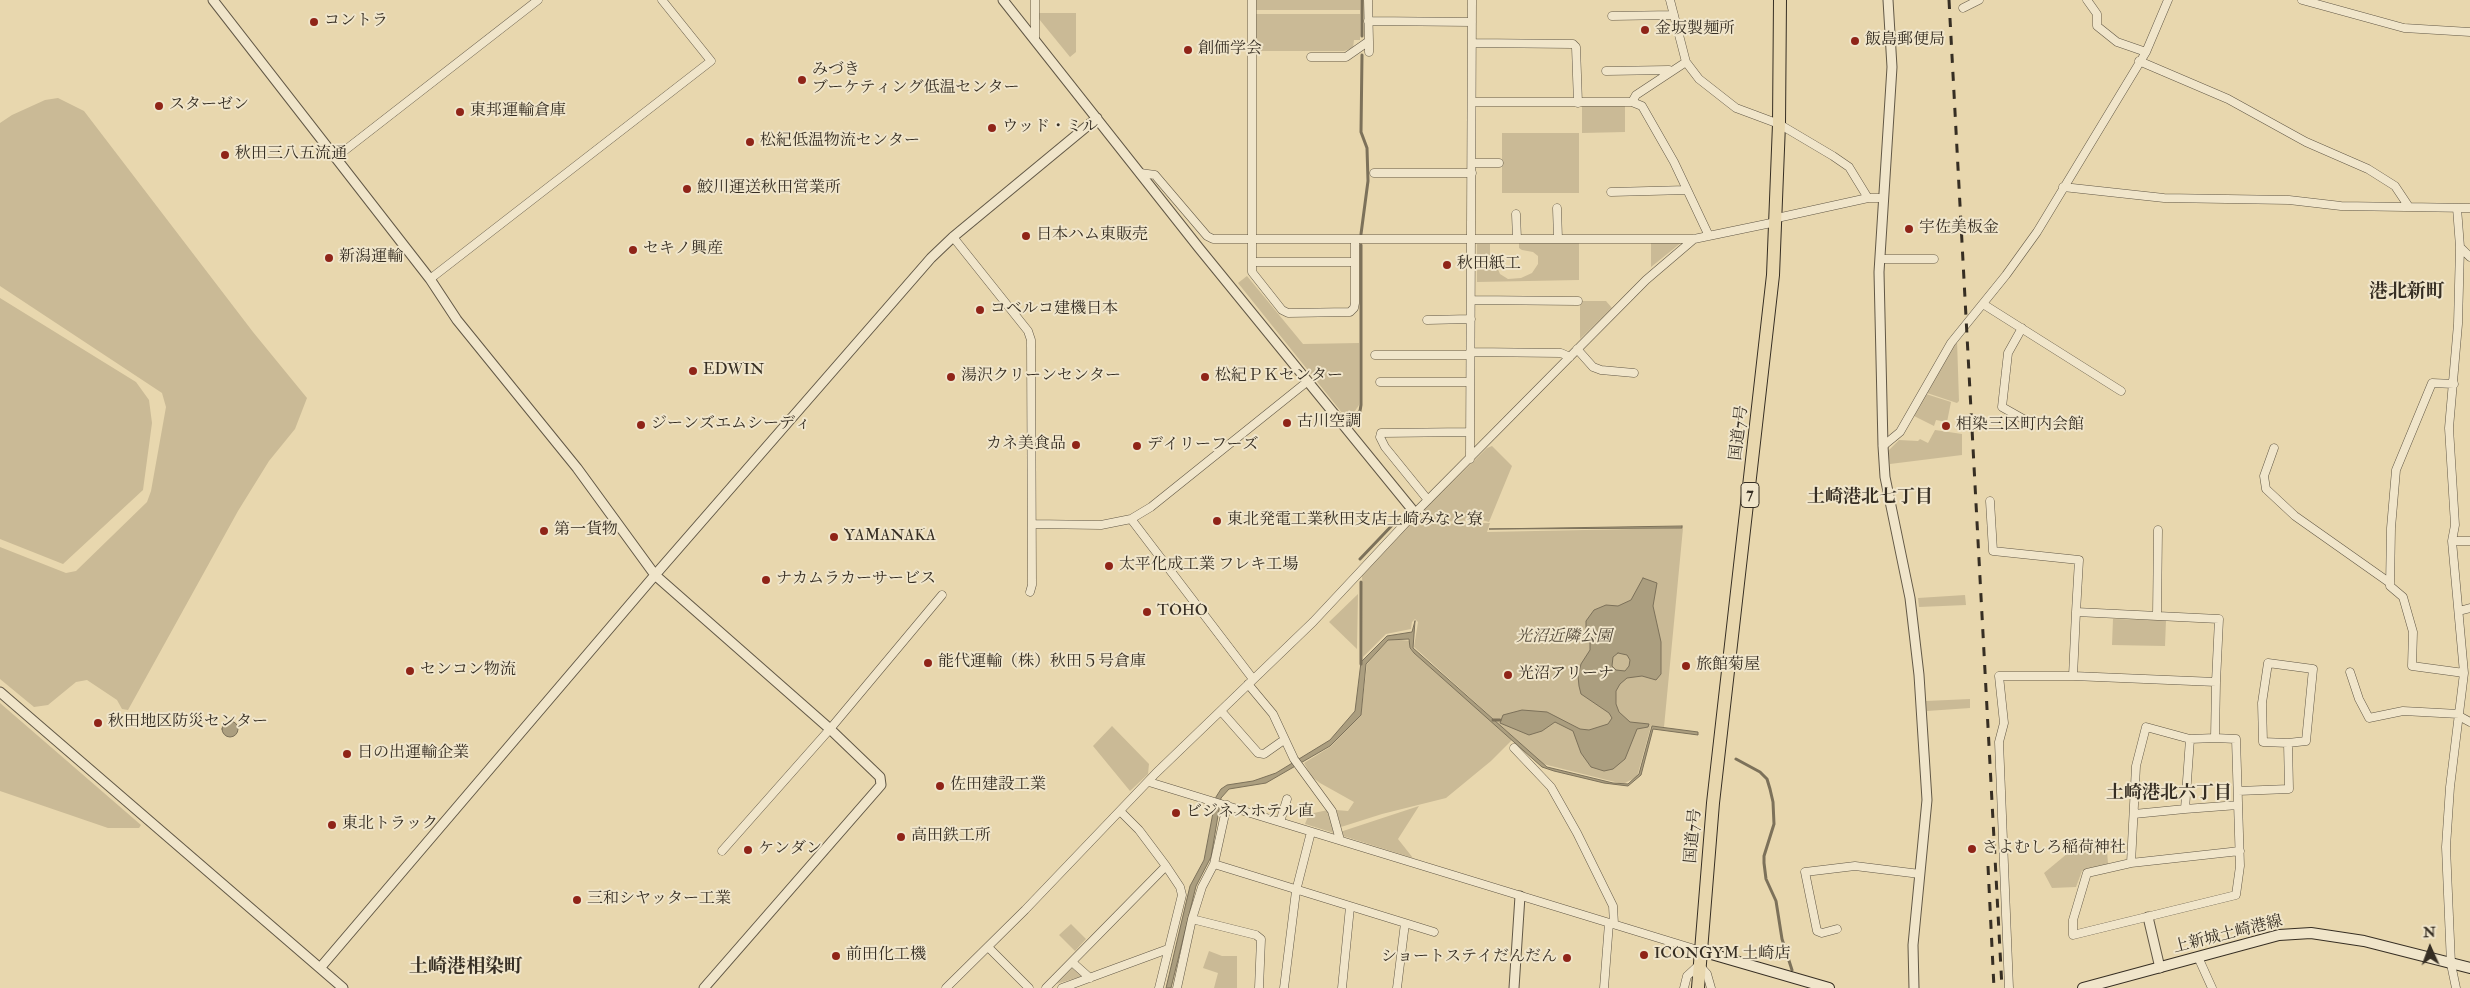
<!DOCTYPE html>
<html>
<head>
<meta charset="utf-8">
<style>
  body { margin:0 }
  #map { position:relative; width:2470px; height:988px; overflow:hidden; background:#e8d7ae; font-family:"IM FELL Double Pica",serif }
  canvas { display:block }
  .north { position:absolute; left:2405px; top:923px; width:50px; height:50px; -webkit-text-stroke:4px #f0e5ca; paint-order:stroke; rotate:358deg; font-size:14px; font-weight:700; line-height:20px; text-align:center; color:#362e23 }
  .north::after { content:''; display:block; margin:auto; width:18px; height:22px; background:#362e23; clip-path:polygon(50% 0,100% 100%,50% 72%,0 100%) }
</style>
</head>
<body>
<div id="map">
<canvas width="2470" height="988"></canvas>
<div class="north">N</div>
</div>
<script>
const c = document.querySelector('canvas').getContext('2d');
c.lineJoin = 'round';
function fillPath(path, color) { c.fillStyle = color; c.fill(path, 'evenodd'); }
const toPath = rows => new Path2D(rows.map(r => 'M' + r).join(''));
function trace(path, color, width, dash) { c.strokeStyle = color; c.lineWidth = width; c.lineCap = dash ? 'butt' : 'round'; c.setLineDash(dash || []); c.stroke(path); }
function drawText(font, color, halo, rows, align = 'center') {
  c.font = font + ' "IM FELL Double Pica","Noto Serif JP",serif'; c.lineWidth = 4; c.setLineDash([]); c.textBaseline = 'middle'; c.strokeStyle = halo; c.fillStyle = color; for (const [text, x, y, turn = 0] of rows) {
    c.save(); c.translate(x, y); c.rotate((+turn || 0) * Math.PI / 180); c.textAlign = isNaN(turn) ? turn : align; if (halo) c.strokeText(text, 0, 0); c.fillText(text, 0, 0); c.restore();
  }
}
fillPath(toPath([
  [1256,0,1360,0,1360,10,1256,10],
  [1038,13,1076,13,1076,52,1070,57,1039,19],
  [1256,14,1360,14,1360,40,1354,40,1353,48,1344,51,1256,51],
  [58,98,84,111,253,332,307,398,295,429,269,461,238,511,128,710,122,709,117,700,87,680,76,682,48,705,34,707,0,679,0,547,66,573,76,571,147,502,151,491,166,407,162,393,0,286,0,123,12,115,45,100],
  [1625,105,1625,132,1582,133,1582,106],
  [1502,133,1579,133,1579,193,1502,193],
  [1579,242,1579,280,1477,282,1477,244,1490,244,1490,257,1503,257,1497,267,1500,274,1508,279,1521,278,1532,273,1538,264,1538,256,1533,252,1522,250,1519,248,1519,243],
  [1682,242,1651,267,1651,243],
  [1247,276,1303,344,1359,343,1359,405,1351,417,1347,419,1238,283],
  [0,298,136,382,149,400,152,423,143,490,63,564,0,539],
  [1580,301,1606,301,1612,308,1580,339],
  [1957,340,1959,401,1957,403,1927,393],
  [1926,394,1951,402,1947,422,1936,420,1934,426,1914,416],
  [1935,430,1962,434,1962,455,1890,464,1888,451,1899,440,1918,441,1920,439,1928,443],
  [1492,446,1512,466,1489,522,1482,520,1435,522,1420,514,1487,448],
  [1418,515,1433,524,1490,523,1487,532,1683,528,1664,727,1651,726,1637,777,1623,784,1543,764,1414,647,1418,622,1415,619,1412,622,1411,629,1386,634,1363,657,1362,572],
  [1358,594,1357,649,1329,622],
  [1965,595,1966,605,1919,607,1918,598],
  [2113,619,2166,620,2165,646,2112,645],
  [1392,639,1410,641,1409,648,1414,653,1512,740,1491,761,1446,798,1382,814,1341,827,1336,810,1348,811,1354,802,1320,783,1312,777,1304,763,1330,747,1361,715,1367,664,1388,640],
  [1970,699,1970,708,1927,711,1926,701],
  [0,703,141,825,139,828,108,828,0,791],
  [1112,726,1149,764,1148,774,1130,791,1093,746],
  [1419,806,1398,839,1413,858,1343,836,1340,832],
  [1328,810,1335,830,1334,833,1305,824,1309,814],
  [2106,838,2108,864,2082,871,2076,887,2052,888,2044,873,2068,853],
  [1071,924,1086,939,1075,951,1059,935],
  [1209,951,1222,956,1237,956,1237,988,1214,988,1218,973,1203,968],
  [1073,967,1083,976,1056,984]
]), '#caba96');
const water = toPath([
  [1682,526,1682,528,1489,529,1682,526],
  [1643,578,1657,583,1653,606,1661,642,1661,674,1656,680,1642,676,1627,678,1620,684,1616,691,1616,704,1619,712,1630,722,1649,724,1648,727,1637,729,1625,759,1613,769,1604,771,1591,767,1581,753,1573,731,1555,722,1542,731,1529,735,1500,723,1503,715,1522,710,1547,712,1580,729,1589,730,1608,724,1612,718,1609,713,1581,694,1579,686,1578,676,1581,664,1590,650,1590,638,1586,630,1586,621,1594,610,1606,605,1618,606,1631,600,1643,578],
  [1618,653,1627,655,1630,660,1629,666,1625,671,1616,670,1612,666,1613,657,1618,653],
  [1415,621,1413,648,1547,767,1613,783,1628,784,1639,774,1652,726,1698,732,1698,735,1653,729,1641,775,1628,786,1604,783,1554,771,1542,767,1414,653,1410,648,1409,639,1388,640,1366,664,1361,715,1330,746,1266,783,1229,789,1221,798,1211,857,1196,886,1171,988,1166,988,1190,886,1204,860,1216,797,1221,789,1227,785,1253,781,1276,773,1330,740,1355,711,1361,662,1387,636,1412,632,1415,621],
  '222 729a8 8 0 1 1 16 0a8 8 0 1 1-16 0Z'
]);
fillPath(water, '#ab9e7f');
trace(water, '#7c715a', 1);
trace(toPath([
  [1362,36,1362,0],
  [1361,234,1368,181,1367,148,1361,132,1362,55],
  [1352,420,1360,411,1361,405,1361,245],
  [1360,559,1400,517],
  [1361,582,1361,664],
  [1493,720,1500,720],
  [1736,759,1760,772,1767,779,1770,789,1773,802,1774,824,1764,856,1764,863,1766,879,1776,901,1782,939,1792,970]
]), '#7c715a', 3);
const minor = toPath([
  [1252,0,1252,272,1282,310,1288,313,1350,312,1354,308,1355,303,1355,239],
  [1670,0,1686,62,1699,79,1736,108,1779,124,1833,156,1849,167,1868,198],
  [2087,0,2097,14,2097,26,2117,42,2146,52],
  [2302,0,2404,28,2470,32],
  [1963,8,1979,0],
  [1612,16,1674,15],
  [1368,21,1472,22],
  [1035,40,1035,0],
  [1369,41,1369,52],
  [1472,43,1573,44,1576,47,1578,103],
  [1311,57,1346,57,1369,41,1368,0],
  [2139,61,2228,99,2306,142,2368,169,2395,186,2409,207],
  [1606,71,1669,70],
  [1472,102,1632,102,1642,106,1674,162,1709,236],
  [1632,102,1636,95,1686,62],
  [335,158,538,0],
  [1472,163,1499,163],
  [1140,173,1155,175,1207,236,1213,239,1694,239,1776,222],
  [1374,173,1472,173],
  [2063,187,2164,198,2289,200,2341,206,2470,208],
  [1611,192,1687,190],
  [1557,208,1558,239],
  [2457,208,2460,247,2470,257],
  [1516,214,1517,239],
  [1777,218,1868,198,1883,198],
  [953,237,1028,331,1031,340,1032,585,1030,592],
  [1880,259,1934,259],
  [1252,262,1355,262],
  [430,279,711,61,662,0],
  [1471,300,1578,301],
  [1983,304,2121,391],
  [1427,320,1471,319],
  [2022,328,2008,353,2002,407,2025,420],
  [1577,349,1593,367,1601,370,1634,373],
  [1470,352,1561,353,1570,357],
  [1375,355,1470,355],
  [1380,382,1470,382],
  [2454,384,2432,383,2396,470,2391,528,2390,586,2403,597,2413,632,2412,666,2464,673],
  [1883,446,1900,432,1951,343,2006,275,2037,232,2146,52,2168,0],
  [2274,448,2264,476,2266,489,2295,516,2390,583],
  [1470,459,1472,0],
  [1428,500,1385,447,1380,437,1381,433,1470,432],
  [1990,501,1993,551,2079,560,2076,612],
  [1131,519,1253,679],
  [1032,524,1101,525,1131,519,1151,507,1308,381],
  [2452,541,2470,541],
  [2459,611,2470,608],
  [2076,612,2219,619,2216,682,2073,676,2076,612],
  [2157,616,2158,530],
  [2350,672,2359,699,2369,718,2403,711,2459,714],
  [1248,684,1273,714,1294,759,1332,811,1340,840],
  [1221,711,1258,753,1264,754,1281,742],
  [2459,716,2470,722],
  [2190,739,2215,738],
  [1514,748,1551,787,1577,833,1613,906,1614,924],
  [1149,782,1701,951],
  [2238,791,2289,789,2288,743,2263,742,2262,703,2268,663,2313,669,2306,741,2288,743],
  [2185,809,2238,805],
  [1120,811,1139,830,1166,866,1180,887,1182,895,1159,988],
  [2134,814,2185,809,2190,739,2146,727,2136,766,2131,863,2087,873,2073,920,2073,935,2236,895,2240,866,2236,739,2215,738,2216,682],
  [1280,822,1287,799],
  [722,851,830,729,942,595],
  [2131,863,2240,851],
  [1214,864,1405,923,1397,988],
  [1192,919,1256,935,1261,939,1259,988],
  [1405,923,1434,932],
  [1837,929,1822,933,1817,931,1805,872,1855,866,1920,874],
  [988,947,1029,988],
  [2198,957,2212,988],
  [1072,962,1090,978],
  [946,988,1025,910,1156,773,1313,622,1415,513,1646,280,1694,239],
  [1046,988,1166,866],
  [1062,988,1168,949],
  [1177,988,1192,919,1202,887,1214,864,1227,805],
  [1284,988,1296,891,1311,832],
  [1342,988,1350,907],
  [1604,988,1609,923],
  [1684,988,1687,976,1699,965,1707,974,1711,988],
  [2009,988,1999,742,2004,723,1999,676,2073,676],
  [2456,988,2451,964,2446,847,2450,787,2464,673,2452,541,2455,525,2449,428,2458,324,2460,247]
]);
const tertiary = toPath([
  [213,0,430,279,457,320,577,468,655,575,830,729,880,777,881,785,704,988],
  [1003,0,1199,248,1415,513],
  [1888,0,1892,67,1879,272,1883,446,1885,477,1910,598,1919,675,1927,800,1913,945,1914,988],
  [0,692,343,988],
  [2148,917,2160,968],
  [320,968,655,575,931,258,953,237,1097,118],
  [1514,988,1520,896]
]);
const secondary = toPath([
  [1701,951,1829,988],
  [2083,988,2279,935,2311,933,2364,941,2470,968]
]);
const trunk = toPath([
  [1698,988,1713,803,1773,275,1779,124,1780,0]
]);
trace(minor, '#625846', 9);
trace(tertiary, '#625846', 11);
trace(secondary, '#362e23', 12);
trace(trunk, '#362e23', 14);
trace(minor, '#f0e5ca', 8);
trace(tertiary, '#f0e5ca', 9);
trace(secondary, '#f0e5ca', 10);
trace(trunk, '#e8d7ae', 12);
trace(toPath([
  [1949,0,2002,988],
  [1988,866,1994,988]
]), '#362e23', 3, [9, 9]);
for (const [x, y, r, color] of [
  [314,22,5,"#8f2418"],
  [1645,30,5,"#8f2418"],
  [1855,41,5,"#8f2418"],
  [1188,50,5,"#8f2418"],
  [802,80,5,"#8f2418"],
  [159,106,5,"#8f2418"],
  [460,112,5,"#8f2418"],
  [992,128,5,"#8f2418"],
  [750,142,5,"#8f2418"],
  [225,155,5,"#8f2418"],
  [687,189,5,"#8f2418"],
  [1909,229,5,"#8f2418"],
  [1026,236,5,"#8f2418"],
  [633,250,5,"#8f2418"],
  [329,258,5,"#8f2418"],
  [1447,265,5,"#8f2418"],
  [980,310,5,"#8f2418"],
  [693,371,5,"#8f2418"],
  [951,377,5,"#8f2418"],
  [1205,377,5,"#8f2418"],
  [1287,423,5,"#8f2418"],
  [641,425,5,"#8f2418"],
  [1946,426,5,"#8f2418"],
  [1076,445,5,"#8f2418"],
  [1137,446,5,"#8f2418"],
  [1217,521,5,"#8f2418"],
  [544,531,5,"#8f2418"],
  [834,537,5,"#8f2418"],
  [1109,566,5,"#8f2418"],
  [766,580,5,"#8f2418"],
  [1147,612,5,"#8f2418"],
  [928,663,5,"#8f2418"],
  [1686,666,5,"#8f2418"],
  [410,671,5,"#8f2418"],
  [1508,675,5,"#8f2418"],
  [98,723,5,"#8f2418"],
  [347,754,5,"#8f2418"],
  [940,786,5,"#8f2418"],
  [1176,813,5,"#8f2418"],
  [332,825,5,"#8f2418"],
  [901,837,5,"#8f2418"],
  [1972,849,5,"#8f2418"],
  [748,850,5,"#8f2418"],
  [577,900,5,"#8f2418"],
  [1644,955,5,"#8f2418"],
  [836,956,5,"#8f2418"],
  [1567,958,5,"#8f2418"]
]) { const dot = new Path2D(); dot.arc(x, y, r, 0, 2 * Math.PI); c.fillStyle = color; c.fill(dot); trace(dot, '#f0e5ca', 2); }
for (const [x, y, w] of [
  [1750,495,18]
]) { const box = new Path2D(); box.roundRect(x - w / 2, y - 12.5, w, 25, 4); c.fillStyle = '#f0e5ca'; c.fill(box); trace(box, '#362e23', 1); }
drawText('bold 15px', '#362e23', null, [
  ["7",1750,495]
]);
drawText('16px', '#362e23', '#f0e5ca', [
  ["コントラ",324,22],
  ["金坂製麺所",1655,30],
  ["飯島郵便局",1865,41],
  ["創価学会",1198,50],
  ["みづき",812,71],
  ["ブーケティング低温センター",812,89],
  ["スターゼン",169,106],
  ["東邦運輸倉庫",470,112],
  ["ウッド・ミル",1002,128],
  ["松紀低温物流センター",760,142],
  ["秋田三八五流通",235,155],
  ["鮫川運送秋田営業所",697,189],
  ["宇佐美板金",1919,229],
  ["日本ハム東販売",1036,236],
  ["セキノ興産",643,250],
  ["新潟運輸",339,258],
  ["秋田紙工",1457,265],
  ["コベルコ建機日本",990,310],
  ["EDWIN",703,371],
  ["湯沢クリーンセンター",961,377],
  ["松紀ＰＫセンター",1215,377],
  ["古川空調",1297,423],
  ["ジーンズエムシーディ",651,425],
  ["相染三区町内会館",1956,426],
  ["カネ美食品",1066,445,"right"],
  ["デイリーフーズ",1147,446],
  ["東北発電工業秋田支店土崎みなと寮",1227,521],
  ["第一貨物",554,531],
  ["YAMANAKA",844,537],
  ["太平化成工業 フレキ工場",1119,566],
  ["ナカムラカーサービス",776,580],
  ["TOHO",1157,612],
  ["能代運輸（株）秋田５号倉庫",938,663],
  ["旅館菊屋",1696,666],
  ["センコン物流",420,671],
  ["光沼アリーナ",1518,675],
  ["秋田地区防災センター",108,723],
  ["日の出運輸企業",357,754],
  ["佐田建設工業",950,786],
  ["ビジネスホテル直",1186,813],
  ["東北トラック",342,825],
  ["高田鉄工所",911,837],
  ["さよむしろ稲荷神社",1982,849],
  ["ケンダン",758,850],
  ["三和シヤッター工業",587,900],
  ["ICONGYM 土崎店",1654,955],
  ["前田化工機",846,956],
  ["ショートステイだんだん",1557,958,"right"]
], 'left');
drawText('16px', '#362e23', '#f0e5ca', [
  ["国道7号",1740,433,-83],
  ["国道7号",1694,836,-85],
  ["上新城土崎港線",2228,935,-14]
]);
drawText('italic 16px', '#544a3a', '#f0e5ca', [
  ["光沼近隣公園",1564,638]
]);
drawText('bold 18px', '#362e23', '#f0e5ca', [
  ["土崎港北七丁目",1870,498],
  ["土崎港北六丁目",2169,794]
]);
drawText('bold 19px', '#362e23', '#f0e5ca', [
  ["港北新町",2407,293],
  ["土崎港相染町",466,968]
]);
</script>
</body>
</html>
